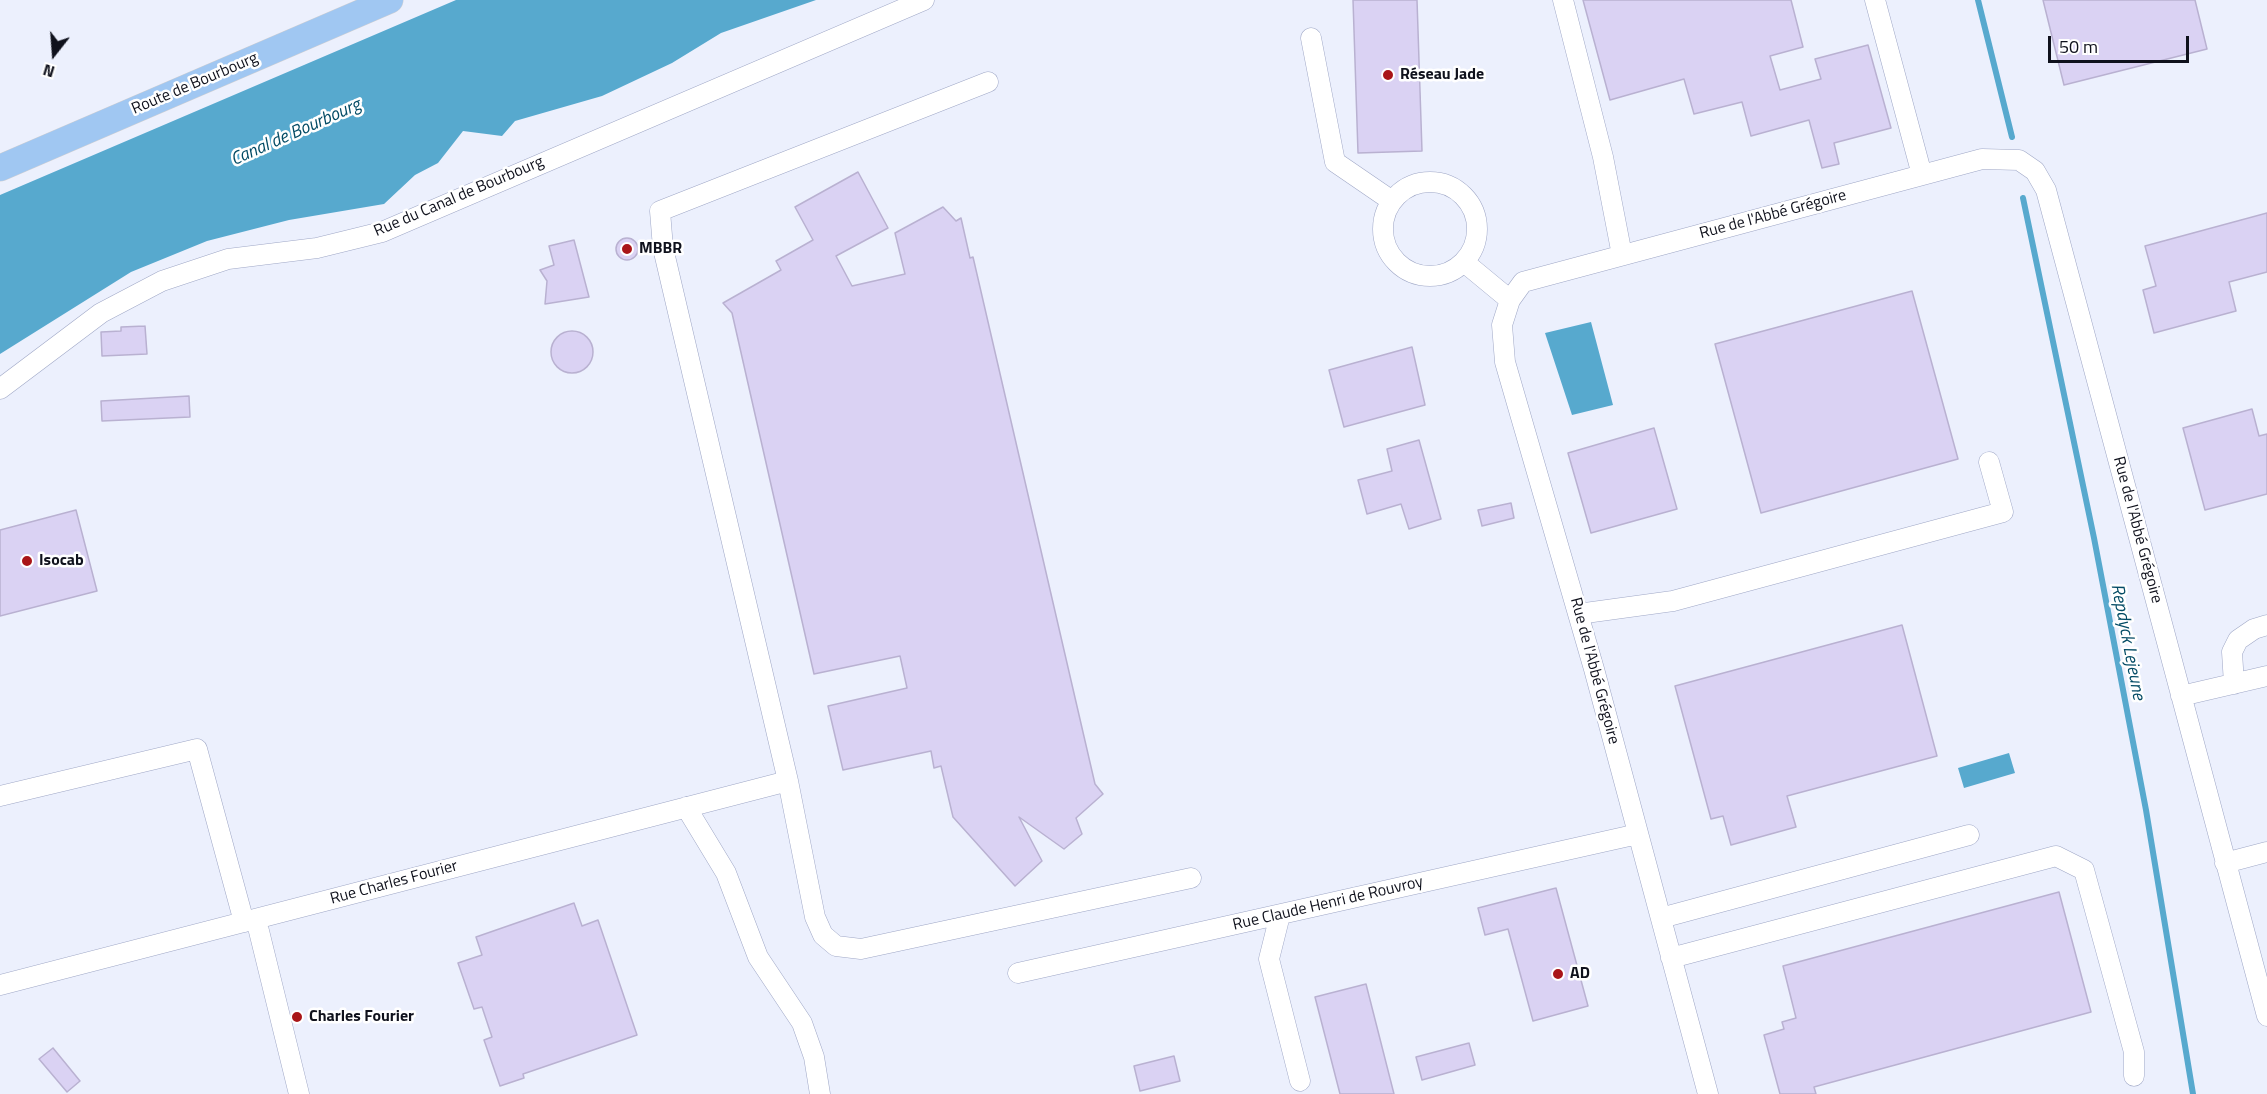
<!DOCTYPE html>
<html>
<head>
<meta charset="utf-8">
<style>
  body { margin:0 }
  #map { position:relative; width:2267px; height:1094px; overflow:hidden; background:#ecf0fd; font-family:"Titillium Web",sans-serif }
  canvas { display:block }
  .north { position:absolute; left:24px; top:24px; width:60px; height:60px; -webkit-text-stroke:4px #fff; paint-order:stroke; rotate:197deg; font-size:16px; font-weight:700; line-height:24px; text-align:center; color:#0f111c }
  .north::after { content:''; display:block; margin:auto; width:21px; height:27px; background:#0f111c; clip-path:polygon(50% 0,100% 100%,50% 72%,0 100%) }
  .scale { position:absolute; left:2048px; top:36px; width:141px; height:27px; box-sizing:border-box; border:3px solid #0f111c; border-top:0; padding-left:8px; font-size:18px; line-height:21px; white-space:nowrap; color:#0f111c; -webkit-text-stroke:4px #fff; paint-order:stroke }
</style>
</head>
<body>
<div id="map">
<canvas width="2267" height="1094"></canvas>
<div class="north">N</div>
<div class="scale">50 m</div>
</div>
<script>
const c = document.querySelector('canvas').getContext('2d');
c.lineJoin = 'round';
function fillPath(path, color) { c.fillStyle = color; c.fill(path, 'evenodd'); }
const toPath = rows => new Path2D(rows.map(r => 'M' + r).join(''));
function trace(path, color, width, dash) { c.strokeStyle = color; c.lineWidth = width; c.lineCap = dash ? 'butt' : 'round'; c.setLineDash(dash || []); c.stroke(path); }
function drawText(font, color, halo, rows, align = 'center') {
  c.font = font + ' "Titillium Web",sans-serif'; c.lineWidth = 5; c.setLineDash([]); c.textBaseline = 'middle'; c.strokeStyle = halo; c.fillStyle = color; for (const [text, x, y, turn = 0] of rows) {
    c.save(); c.translate(x, y); c.rotate((+turn || 0) * Math.PI / 180); c.textAlign = isNaN(turn) ? turn : align; if (halo) c.strokeText(text, 0, 0); c.fillText(text, 0, 0); c.restore();
  }
}
fillPath(toPath([
  [456,0,816,0,721,33,672,63,602,96,515,121,502,136,463,131,438,163,415,175,384,204,289,220,207,241,131,272,0,354,0,195],
  [1591,322,1613,405,1572,415,1545,333],
  [2009,753,2015,773,1964,788,1958,768]
]), '#57a9ce');
trace(toPath([
  [1978,0,2012,137],
  [2023,198,2094,538,2146,810,2193,1094]
]), '#57a9ce', 6);
const building = toPath([
  [1353,0,1417,0,1422,151,1358,153,1353,0],
  [1583,0,1791,0,1803,47,1770,56,1780,90,1821,79,1815,59,1868,45,1891,128,1834,143,1839,164,1822,168,1809,120,1751,136,1742,102,1694,114,1684,79,1610,100,1583,0],
  [2043,0,2195,0,2207,49,2064,85,2043,0],
  [858,172,888,228,836,256,852,286,905,274,895,233,943,207,956,221,961,218,970,258,973,257,1095,784,1103,794,1076,818,1082,834,1064,849,1019,817,1042,861,1015,886,953,817,941,766,934,768,931,751,843,770,828,706,907,688,900,656,814,674,732,313,723,303,781,270,776,261,813,240,795,207,858,172],
  [2267,213,2267,272,2229,282,2236,311,2154,333,2143,290,2156,286,2145,246,2267,213],
  '616 249a11 11 0 1 1 22 0a11 11 0 1 1-22 0Z',
  [574,240,589,297,545,304,547,281,540,270,554,265,549,246,574,240],
  [1912,291,1958,459,1761,513,1715,344,1912,291],
  [145,326,147,354,102,356,101,332,121,331,121,327,145,326],
  '551 352a21 21 0 1 1 42 0a21 21 0 1 1-42 0Z',
  [1412,347,1425,405,1344,427,1329,370,1412,347],
  [189,396,190,417,102,421,101,401,189,396],
  [2252,409,2259,436,2267,434,2267,494,2205,510,2183,428,2252,409],
  [1654,428,1677,509,1591,533,1568,453,1654,428],
  [1419,440,1441,519,1409,529,1401,504,1367,514,1358,480,1392,471,1387,449,1419,440],
  [1511,503,1514,518,1482,526,1478,510,1511,503],
  [76,510,97,591,0,616,0,530,76,510],
  [1902,625,1937,756,1787,796,1796,827,1731,845,1723,816,1711,819,1675,686,1902,625],
  [1556,888,1588,1006,1533,1021,1508,929,1485,935,1478,908,1556,888],
  [2059,892,2091,1012,1814,1087,1816,1094,1780,1094,1764,1035,1784,1029,1782,1022,1796,1018,1783,966,2059,892],
  [574,903,582,926,598,920,637,1035,523,1074,524,1078,500,1086,484,1040,492,1037,482,1007,474,1009,458,963,482,955,476,937,574,903],
  [1366,984,1394,1094,1340,1094,1315,997,1366,984],
  [1469,1043,1475,1065,1422,1080,1416,1057,1469,1043],
  [53,1048,80,1081,67,1092,39,1059,53,1048],
  [1174,1056,1180,1081,1140,1091,1134,1066,1174,1056]
]);
fillPath(building, '#dad2f3');
trace(building, '#b9b1d1', 1.5);
const minor = toPath([
  [1563,0,1603,157,1622,255],
  [1875,0,1922,175],
  [1311,38,1335,162,1392,201],
  [988,82,660,211,663,248,788,781,815,917,823,935,836,946,861,949,1191,878],
  '1383 229a47 47 0 1 1 94 0a47 47 0 1 1-94 0Z',
  [1464,262,1510,300],
  [0,389,101,313,162,281,228,259,317,248,382,232,924,0],
  [1578,614,1673,601,2003,512,1989,462],
  [2234,684,2232,652,2238,640,2254,629,2267,625],
  [2181,696,2267,676],
  [0,796,197,749,244,922],
  [686,807,726,873,758,957,802,1023,814,1057,820,1094],
  [2225,863,2267,852],
  [1280,915,1269,959,1300,1081],
  [1661,918,1969,835],
  [256,919,299,1094],
  [1671,958,2056,856,2084,870,2134,1052,2134,1076],
  [1018,973,1638,834],
  [0,985,788,781],
  [1708,1094,1594,669,1505,362,1502,325,1510,300,1523,282,1982,159,2019,160,2035,171,2046,190,2267,1016]
]);
const major = toPath([
  [0,168,390,0]
]);
trace(minor, '#9fa7c6', 21);
trace(major, '#cfcfd2', 27);
trace(minor, '#fff', 20);
trace(major, '#a0c7f2', 26);
for (const [x, y, r, color] of [
  [1388,75,6,"#a91518"],
  [627,249,6,"#a91518"],
  [27,561,6,"#a91518"],
  [1558,974,6,"#a91518"],
  [297,1017,6,"#a91518"]
]) { const dot = new Path2D(); dot.arc(x, y, r, 0, 2 * Math.PI); c.fillStyle = color; c.fill(dot); trace(dot, '#fff', 2); }
drawText('bold 16px', '#0f111c', '#fff', [
  ["Réseau Jade",1400,75],
  ["MBBR",639,249],
  ["Isocab",39,561],
  ["AD",1570,974],
  ["Charles Fourier",309,1017]
], 'left');
drawText('16px', '#0f111c', '#fff', [
  ["Route de Bourbourg",195,84,-23],
  ["Rue du Canal de Bourbourg",459,197,-23],
  ["Rue de l'Abbé Grégoire",1773,215,-15],
  ["Rue de l'Abbé Grégoire",2137,530,75],
  ["Rue de l'Abbé Grégoire",1594,671,75],
  ["Rue Charles Fourier",394,883,-15],
  ["Rue Claude Henri de Rouvroy",1328,904,-13]
]);
drawText('italic 18px', '#034b65', '#fff', [
  ["Canal de Bourbourg",296,133,-24],
  ["Repdyck Lejeune",2127,642,79]
]);
</script>
</body>
</html>
